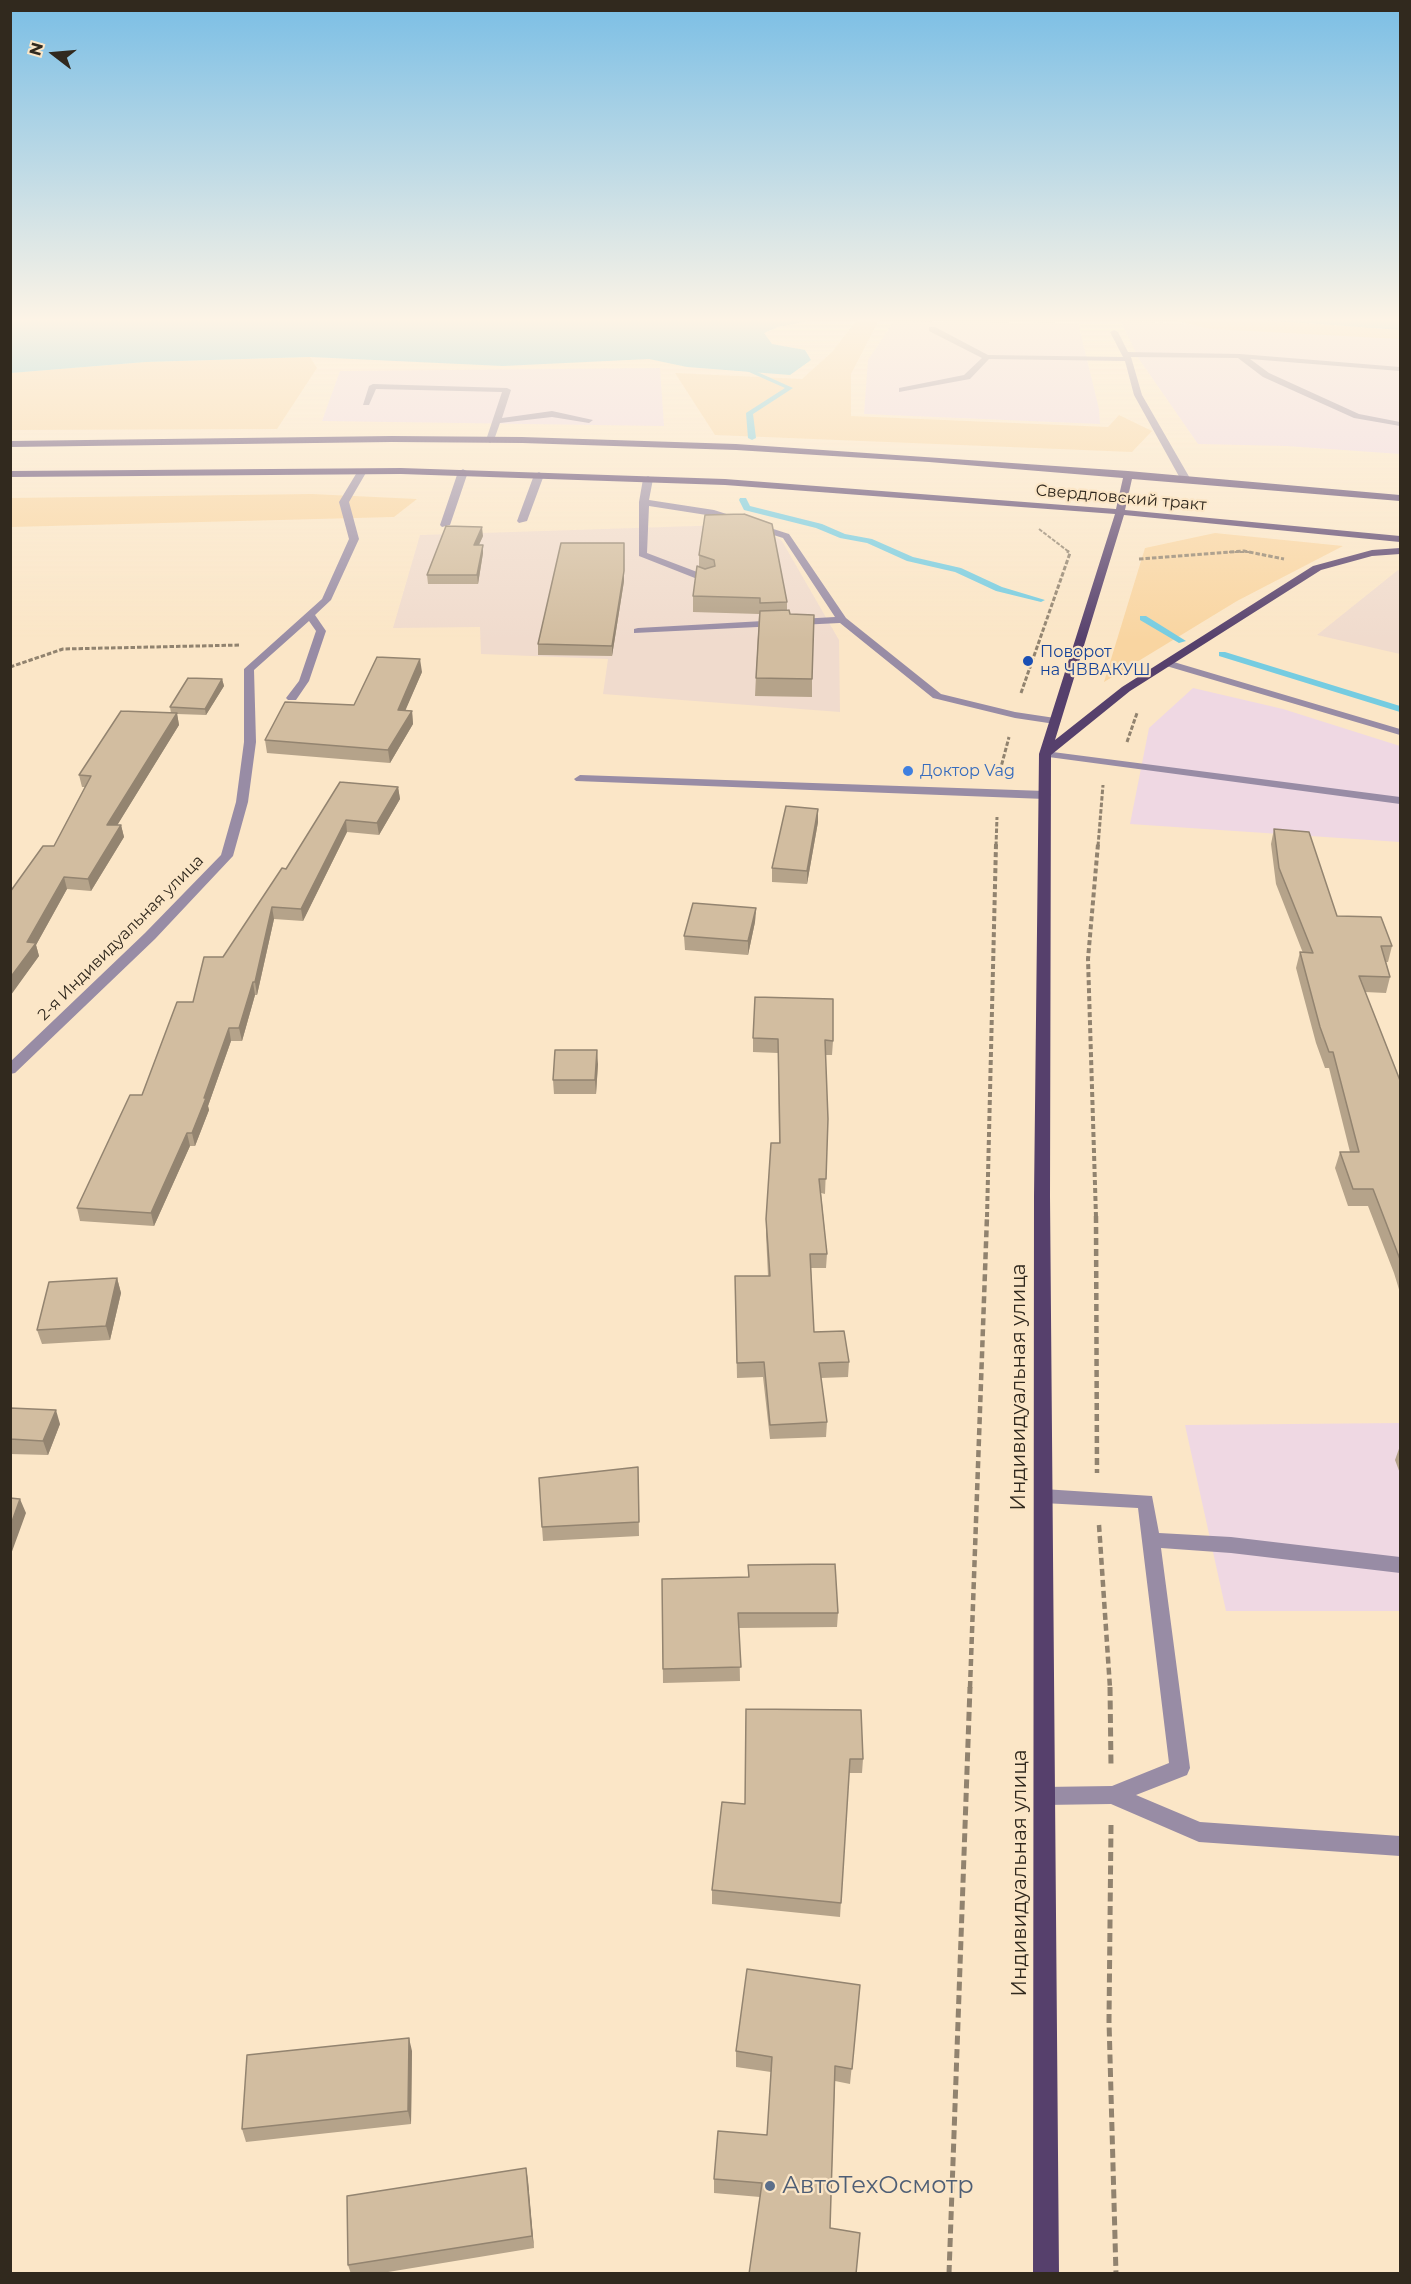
<!DOCTYPE html>
<html>
<head>
<meta charset="utf-8">
<style>
  body { margin:0 }
  #map { position:relative; width:1411px; height:2284px; overflow:hidden; background:#fbe6c7; font-family:Montserrat,sans-serif }
  canvas { display:block }
  .frame { position:absolute; inset:0; border:12px solid #31291e; pointer-events:none }
  .north { position:absolute; left:24px; top:24px; width:60px; height:60px; -webkit-text-stroke:4px #fbe6c7; paint-order:stroke; rotate:286deg; font-size:16px; font-weight:700; line-height:24px; text-align:center; color:#31291e }
  .north::after { content:''; display:block; margin:auto; width:21px; height:27px; background:#31291e; clip-path:polygon(50% 0,100% 100%,50% 72%,0 100%) }
</style>
</head>
<body>
<div id="map">
<canvas width="1411" height="2284"></canvas>
<div class="frame"></div>
<div class="north">N</div>
</div>
<script>
const c = document.querySelector('canvas').getContext('2d');
c.lineJoin = 'round';
function fillPath(path, color) { c.fillStyle = color; c.fill(path, 'evenodd'); }
const toPath = rows => new Path2D(rows.map(r => 'M' + r).join(''));
function trace(path, color, width, dash) { c.strokeStyle = color; c.lineWidth = width; c.lineCap = dash ? 'butt' : 'round'; c.setLineDash(dash || []); c.stroke(path); }
function drawText(font, color, halo, rows, align = 'center') {
  c.font = font + ' Montserrat,sans-serif'; c.lineWidth = 4.5; c.setLineDash([]); c.textBaseline = 'middle'; c.strokeStyle = halo; c.fillStyle = color; for (const [text, x, y, turn = 0] of rows) {
    c.save(); c.translate(x, y); c.rotate((+turn || 0) * Math.PI / 180); c.textAlign = isNaN(turn) ? turn : align; if (halo) c.strokeText(text, 0, 0); c.fillText(text, 0, 0); c.restore();
  }
}
fillPath(toPath([
  [757,524,782,541,839,640,840,712,603,694,608,659,481,654,480,627,393,628,420,535],
  [1398,570,1400,571,1400,654,1317,635]
]), '#f0dbcd');
fillPath(toPath([
  [1120,320,1400,338,1400,454,1286,446,1198,444,1139,359],
  [894,321,1078,323,1099,409,1100,424,864,414,868,360],
  [660,368,664,426,322,421,340,371],
  [1193,688,1283,709,1400,746,1400,842,1130,824,1149,728],
  [1400,1423,1400,1611,1226,1611,1185,1425]
]), '#efd8e3');
fillPath(toPath([
  [857,320,879,320,851,374,851,416,1108,427,1119,415,1152,431,1132,452,715,435,675,373,802,379,832,352],
  [1173,320,1265,320,1400,330,1400,339,1211,329],
  [310,357,317,368,277,429,11,430,10,373,146,362],
  [312,494,417,499,394,517,11,527,10,498],
  [1215,533,1343,546,1237,601,1104,682,1145,548]
]), '#f9d5a1');
fillPath(toPath([
  [11,320,813,320,778,327,764,333,772,344,805,350,811,360,790,375,687,367,649,359,503,366,310,357,146,362,11,373],
  [1265,320,1400,320,1400,330]
]), '#75cce1');
fillPath(toPath([
  [740,366,744,366,793,388,753,414,756,438,752,440,748,438,746,413,785,388,740,368,740,366],
  [740,498,746,498,750,506,822,524,845,534,872,539,913,557,961,568,1002,587,1045,600,1041,602,996,591,955,572,907,561,867,543,840,538,816,528,744,510,739,500,740,498],
  [1140,616,1146,616,1186,641,1179,643,1140,620,1140,616],
  [1219,652,1225,652,1400,706,1400,712,1219,656,1219,652]
]), '#75cce1');
trace(toPath([
  [1039,529,1069,552],
  [1229,552,1250,552]
]), '#91836f', 2, [4, 1.5]);
trace(toPath([
  [1139,559,1244,551,1284,559],
  [10,667,63,649,241,645],
  [1021,693,1070,553,1067,551],
  [1127,742,1137,713],
  [1000,771,1009,737],
  [996,846,997,817],
  [1098,846,1103,785]
]), '#91836f', 3, [4.5, 2]);
trace(toPath([
  [987,1217,996,844],
  [1096,1217,1088,959,1098,844]
]), '#91836f', 4, [5, 3]);
trace(toPath([
  [1096,1216,1097,1473],
  [1099,1525,1110,1688],
  [970,1688,987,1216]
]), '#91836f', 4.5, [7, 4]);
trace(toPath([
  [1110,1687,1111,1766],
  [1111,1825,1109,2021,1116,2274],
  [949,2274,970,1687]
]), '#91836f', 5, [9, 4.5]);
fillPath(toPath([
  [929,327,935,327,988,355,1123,357,1110,332,1114,330,1118,332,1128,352,1240,354,1400,367,1400,371,1250,359,1269,373,1359,414,1400,422,1400,426,1354,418,1263,377,1238,358,1131,357,1142,395,1191,480,1186,483,1181,480,1134,395,1125,361,989,359,970,379,899,392,899,388,964,375,982,358,929,331,929,327],
  [373,384,507,388,511,390,502,418,552,411,593,420,589,423,552,417,500,423,494,440,490,443,486,440,502,392,376,389,369,405,363,405,369,386,373,384],
  [359,469,367,471,349,502,359,539,331,600,315,615,326,631,309,681,296,700,288,700,286,698,299,681,316,631,309,621,254,670,256,742,248,802,233,856,155,939,15,1073,10,1074,10,1062,145,933,221,855,236,802,244,742,244,669,322,599,349,539,339,502,359,469],
  [463,469,468,472,450,525,442,527,440,525,458,472,463,469],
  [539,472,544,475,527,521,519,523,517,521,534,475,539,472],
  [648,476,653,479,649,500,714,510,789,534,846,618,941,694,1015,712,1055,718,1061,721,1055,724,1015,718,933,698,840,623,634,633,634,629,638,628,835,617,783,538,713,516,649,506,647,553,713,578,713,582,705,582,639,556,639,502,643,479,648,476],
  [1167,660,1400,729,1400,735,1163,665,1163,661,1167,660],
  [1045,751,1400,797,1400,804,1041,756,1039,754,1045,751],
  [580,775,1045,791,1051,795,1045,799,576,781,574,779,580,775],
  [1043,1489,1152,1496,1159,1533,1231,1537,1400,1557,1400,1573,1231,1553,1161,1548,1190,1768,1187,1775,1136,1795,1200,1822,1400,1836,1400,1856,1199,1842,1111,1804,1044,1805,1037,1803,1034,1796,1037,1789,1044,1787,1112,1786,1169,1763,1138,1508,1043,1503,1037,1501,1034,1496,1037,1491,1043,1489]
]), '#988ca5');
fillPath(toPath([
  [392,436,522,437,736,444,1128,471,1400,495,1400,501,1132,479,1125,510,1400,536,1400,542,1124,515,1055,740,1122,687,1313,566,1372,550,1400,548,1400,554,1372,556,1321,570,1130,691,1051,755,1050,1196,1059,2274,1033,2274,1034,1196,1039,754,1115,514,725,485,401,474,10,477,10,471,401,468,725,479,1116,509,1123,478,929,462,736,450,522,443,392,442,10,447,10,441,392,436]
]), '#56406c');
fillPath(toPath([
  [705,515,787,602,787,610,790,614,812,679,812,697,755,696,759,614,693,612,693,596,699,566,699,555],
  [483,536,479,545,483,553,478,584,428,584,427,575],
  [624,581,612,656,538,655,538,644],
  [422,672,405,710,412,711,413,724,390,763,267,753,265,740,354,705],
  [222,679,224,686,206,715,177,714,179,725,117,825,121,825,124,837,91,891,67,889,36,945,39,956,10,995,10,892,54,846,85,787,82,787,79,775,171,713,170,707],
  [340,782,398,787,400,799,379,835,347,832,303,921,274,919,257,995,255,995,242,1041,231,1041,208,1106,209,1110,195,1146,190,1146,154,1226,80,1221,77,1208,142,1095,193,1002,223,957,286,869],
  [818,809,818,822,807,884,772,882,772,868],
  [1274,829,1337,916,1392,946,1388,962,1386,962,1390,977,1386,993,1365,992,1401,1083,1401,1296,1394,1273,1368,1206,1348,1206,1335,1168,1340,1152,1350,1152,1329,1068,1325,1068,1316,1043,1296,968,1300,952,1303,953,1276,884,1271,844],
  [756,908,755,922,748,955,685,950,684,936],
  [753,1038,833,1041,832,1055,825,1055,828,1119,825,1194,821,1193,827,1254,826,1268,811,1268,814,1332,849,1362,848,1377,821,1378,827,1422,826,1437,770,1439,763,1377,737,1378,735,1276,768,1276,766,1234,766,1219,779,1143,778,1053,753,1052],
  [598,1064,596,1094,554,1094,553,1080],
  [117,1278,121,1293,110,1340,42,1344,37,1330],
  [10,1408,60,1424,48,1455,10,1454],
  [1401,1443,1401,1476,1395,1460],
  [638,1467,639,1536,543,1541,542,1527],
  [748,1565,838,1613,837,1627,739,1628,740,1681,663,1683,662,1579,748,1577],
  [746,1709,863,1759,862,1773,849,1773,840,1917,712,1904,712,1890,745,1804],
  [860,1985,850,2084,835,2081,830,2228,856,2274,760,2197,714,2193,714,2179,767,2135,771,2072,736,2067,736,2051],
  [412,2051,411,2124,246,2142,242,2129],
  [526,2168,534,2248,376,2274,351,2274,348,2265]
]), '#b5a38a');
fillPath(toPath([
  [482,527,483,536,475,553,474,545],
  [624,543,624,581,612,656,612,646],
  [483,545,483,553,478,584,477,575],
  [420,659,422,672,400,723,398,710],
  [222,679,224,686,206,715,205,709],
  [412,711,413,724,390,763,388,750],
  [177,713,179,725,110,837,107,825],
  [398,787,400,799,379,835,377,823],
  [818,809,818,822,807,884,807,871],
  [346,820,347,832,303,921,301,909],
  [121,825,124,837,91,891,88,879],
  [64,877,67,889,36,945,39,956,11,995,10,978,27,942],
  [272,907,274,919,257,995,255,982],
  [756,908,755,922,748,955,748,941],
  [253,982,255,995,242,1041,239,1028],
  [229,1028,231,1041,208,1106,209,1110,195,1146,192,1133],
  [597,1050,598,1064,596,1094,595,1080],
  [187,1133,190,1146,154,1226,151,1213],
  [117,1278,121,1293,110,1340,106,1326],
  [56,1410,60,1424,48,1455,43,1441],
  [20,1499,26,1513,10,1557,10,1527],
  [409,2038,412,2051,411,2124,408,2111],
  [526,2168,528,2180,534,2248,532,2236]
]), '#938470');
const building = toPath([
  [744,514,772,524,787,602,760,603,760,598,693,596,697,566,705,569,715,566,714,560,699,555,705,515,744,514],
  [446,526,482,527,474,545,483,545,477,575,427,575,446,526],
  [561,543,624,543,624,571,612,646,538,644,561,543],
  [789,610,790,614,814,615,812,679,756,678,760,611,789,610],
  [377,657,420,659,398,710,412,711,388,750,265,740,285,702,354,705,377,657],
  [188,678,222,679,205,709,170,707,188,678],
  [121,711,177,713,107,825,121,825,88,879,64,877,27,942,36,943,10,978,10,892,43,846,54,846,91,776,79,775,121,711],
  [340,782,398,787,377,823,346,820,301,909,272,907,255,982,253,982,239,1028,229,1028,204,1098,206,1098,192,1133,187,1133,151,1213,77,1208,130,1095,142,1095,177,1002,193,1002,204,957,223,957,282,868,286,869,340,782],
  [786,806,818,809,807,871,772,868,786,806],
  [1274,829,1309,832,1337,916,1381,917,1392,946,1381,946,1390,977,1359,976,1401,1083,1401,1262,1373,1189,1353,1189,1340,1152,1359,1152,1333,1052,1329,1052,1320,1027,1300,952,1313,953,1279,868,1274,829],
  [693,903,756,908,748,941,684,936,693,903],
  [755,997,833,999,833,1041,825,1040,828,1119,826,1179,819,1179,827,1254,810,1254,814,1332,844,1331,849,1362,819,1363,827,1422,770,1425,764,1362,737,1363,735,1276,770,1276,766,1219,771,1143,780,1143,778,1039,753,1038,755,997],
  [555,1050,597,1050,595,1080,553,1080,555,1050],
  [117,1278,106,1326,37,1330,49,1282,117,1278],
  [10,1408,56,1410,43,1441,10,1439,10,1408],
  [638,1467,639,1522,542,1527,539,1478,638,1467],
  [10,1498,20,1499,10,1527,10,1498],
  [835,1564,838,1613,738,1613,741,1667,663,1669,662,1579,749,1577,748,1565,835,1564],
  [746,1709,861,1710,863,1759,850,1759,841,1903,712,1890,722,1802,745,1804,746,1709],
  [747,1969,860,1985,852,2069,835,2066,830,2228,860,2233,856,2274,749,2274,762,2183,714,2179,718,2131,767,2135,772,2057,736,2051,747,1969],
  [409,2038,408,2111,242,2129,247,2055,409,2038],
  [526,2168,532,2236,348,2265,347,2196,526,2168]
]);
fillPath(building, '#d2bda0');
trace(building, '#938470', 1.5);
const sky = c.createLinearGradient(0, 0, 0, 640);
sky.addColorStop(0, '#7abee5');
sky.addColorStop(0.5, '#fdf4e6');
sky.addColorStop(1, '#fdf4e600');
c.fillStyle = sky;
c.fillRect(0, 0, 1411, 640);
for (const [x, y, r, color] of [
  [1028,661,6,"#1a4fb4"],
  [908,771,6,"#3f7fe0"],
  [770,2186,6,"#5c6f8a"]
]) { const dot = new Path2D(); dot.arc(x, y, r, 0, 2 * Math.PI); c.fillStyle = color; c.fill(dot); trace(dot, '#fbe6c7', 2); }
drawText('16px', '#31291e', '#fbe6c7', [
  ["Свердловский тракт",1121,498,5],
  ["2-я Индивидуальная улица",121,938,-45]
]);
drawText('16px', '#164399', '#fbe6c7', [
  ["Поворот",1040,652],
  ["на ЧВВАКУШ",1040,670]
], 'left');
drawText('16px', '#366cbe', '#fbe6c7', [
  ["Доктор Vag",920,771]
], 'left');
drawText('20px', '#31291e', '#fbe6c7', [
  ["Индивидуальная улица",1019,1387,-90],
  ["Индивидуальная улица",1020,1873,-90]
]);
drawText('24px', '#4e5e75', '#fbe6c7', [
  ["АвтоТехОсмотр",782,2186]
], 'left');
</script>
</body>
</html>
